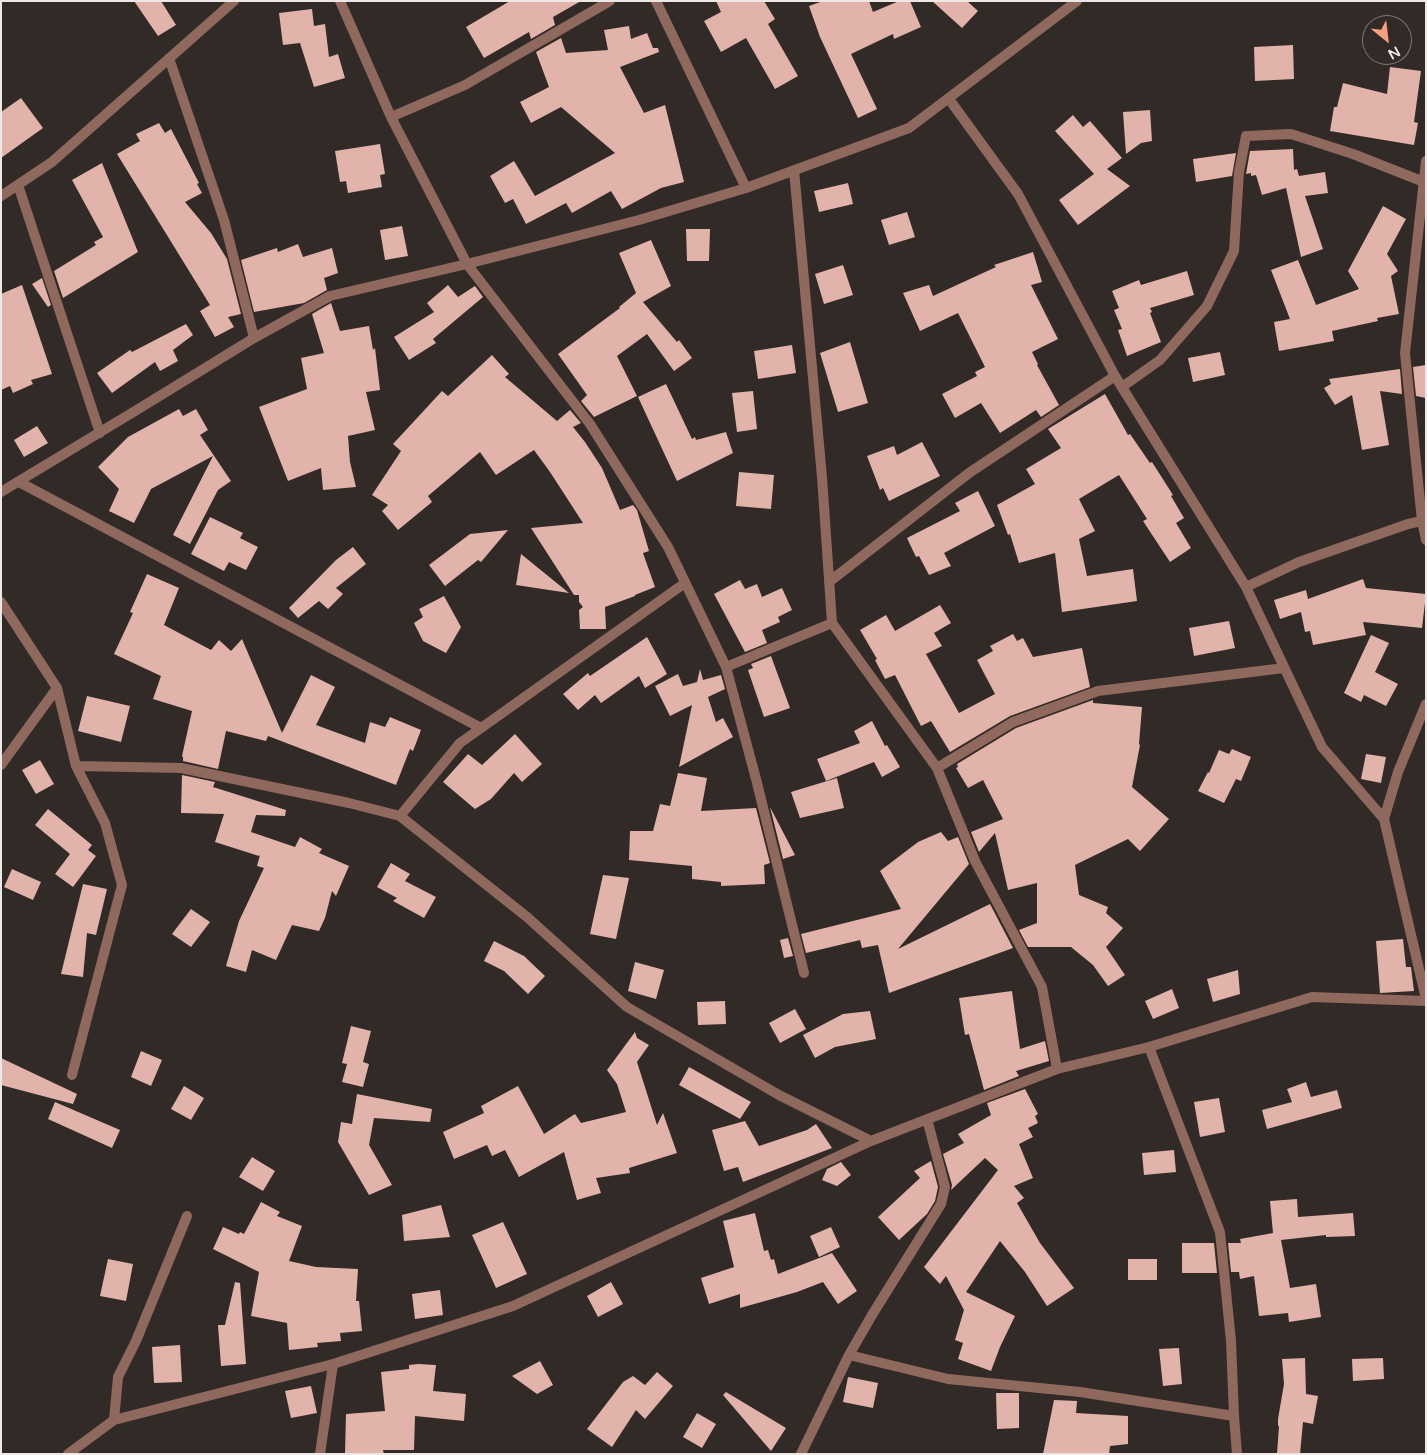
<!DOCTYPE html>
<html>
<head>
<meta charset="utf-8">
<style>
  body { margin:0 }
  #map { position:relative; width:1427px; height:1455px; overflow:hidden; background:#312a27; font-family:"Varela Round",sans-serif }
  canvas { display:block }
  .frame { position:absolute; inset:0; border:2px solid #ede8e6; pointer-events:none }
  .north { position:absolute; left:1362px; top:15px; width:50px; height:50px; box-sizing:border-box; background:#312a27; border:1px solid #7c7673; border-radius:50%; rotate:151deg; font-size:14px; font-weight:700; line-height:20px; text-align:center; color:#ede8e6 }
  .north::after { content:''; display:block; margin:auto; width:18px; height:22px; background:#f2a07f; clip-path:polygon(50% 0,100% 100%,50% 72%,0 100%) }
</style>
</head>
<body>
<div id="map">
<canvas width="1427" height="1455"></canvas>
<div class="frame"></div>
<div class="north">N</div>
</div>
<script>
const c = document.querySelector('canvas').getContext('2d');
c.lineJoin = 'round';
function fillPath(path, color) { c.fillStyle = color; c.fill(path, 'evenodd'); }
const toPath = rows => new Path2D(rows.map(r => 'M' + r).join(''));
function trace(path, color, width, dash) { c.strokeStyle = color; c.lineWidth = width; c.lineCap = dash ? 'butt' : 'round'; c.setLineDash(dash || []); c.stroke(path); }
fillPath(toPath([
  [134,1,161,1,176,25,158,36],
  [510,1,581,1,553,17,555,25,531,39,529,32,484,58,466,27],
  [716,1,764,1,775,19,768,24,798,76,775,89,746,38,721,52,704,21,721,12],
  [823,1,869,1,873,12,899,1,910,1,921,27,894,39,893,34,851,54,877,109,858,118,820,37,809,6],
  [932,1,967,1,978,11,962,28],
  [312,9,314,26,325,24,329,57,338,54,345,78,314,87,300,43,283,45,279,13],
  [629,26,631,39,647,33,653,48,658,48,659,52,620,67,644,113,665,105,684,182,661,188,622,209,611,191,572,213,566,203,526,224,513,199,505,203,490,176,514,161,535,196,615,153,561,107,531,123,520,102,549,87,536,52,561,38,566,53,608,50,604,30],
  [1293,45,1294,79,1255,81,1254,47],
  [1390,67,1421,71,1414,122,1418,123,1414,145,1330,131,1334,107,1337,107,1343,83,1387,94],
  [21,98,43,128,1,158,1,112],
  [1150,110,1152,141,1141,143,1126,154,1123,112],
  [1073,115,1083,127,1090,121,1122,158,1107,169,1130,186,1078,225,1059,200,1094,174,1055,131],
  [159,123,165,133,171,129,199,183,197,184,202,193,185,202,211,233,227,259,241,314,228,317,234,327,215,337,200,311,210,305,117,154,140,141,136,134],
  [380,144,385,174,380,175,382,187,348,193,346,181,340,182,335,151],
  [1293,149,1294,170,1297,169,1299,176,1325,172,1328,193,1305,196,1323,249,1301,257,1286,188,1262,195,1256,175,1251,176,1251,173,1246,174,1250,151],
  [1236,153,1232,176,1196,182,1193,159],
  [102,163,138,252,63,298,54,271,96,245,94,242,103,237,72,180],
  [848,183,853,204,819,212,814,191],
  [1383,206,1406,219,1387,254,1398,271,1391,276,1399,314,1377,318,1378,321,1332,331,1334,341,1279,351,1274,322,1290,319,1271,270,1298,260,1316,305,1359,289,1348,271],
  [907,212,915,237,889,245,881,220],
  [402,226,408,256,385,260,380,230],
  [686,229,710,229,709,261,687,261],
  [651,240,671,286,643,302,677,342,679,340,692,358,674,371,647,334,617,356,637,396,594,417,581,401,587,395,558,354,620,308,619,307,636,293,619,253],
  [298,244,303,257,332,248,338,273,324,278,327,290,304,303,254,312,241,260,277,248,278,252],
  [1033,252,1042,282,1031,285,1058,339,1032,352,1038,364,1037,365,1059,405,1041,417,1036,410,1000,433,981,403,955,418,942,394,977,376,975,372,985,367,958,313,920,331,903,293,929,285,933,296,996,267,994,265],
  [843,265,853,295,824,304,815,274],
  [1187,271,1194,295,1150,308,1152,312,1150,313,1161,342,1127,356,1118,330,1122,329,1114,310,1119,308,1112,291,1139,280,1141,285],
  [42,278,51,305,48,307,32,284],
  [22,285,52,374,31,380,33,384,13,393,10,386,1,390,1,294],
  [448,285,458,297,475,286,483,297,433,339,436,343,409,360,394,337,434,312,427,303],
  [331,303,340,331,369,326,373,350,375,348,380,390,366,392,375,430,348,436,350,462,356,487,323,490,321,468,288,481,259,407,307,389,301,358,324,353,312,314],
  [186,324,193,335,173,350,178,361,160,371,155,362,112,393,97,373,130,350,132,352],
  [850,342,868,403,838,412,820,353],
  [792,345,796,373,758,379,754,351],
  [1220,352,1225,375,1193,382,1188,358],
  [492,355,509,374,505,377,557,421,570,410,581,423,573,427,585,442,602,468,620,510,633,505,637,510,649,551,643,553,655,587,635,595,635,596,605,607,606,629,580,629,579,610,583,607,579,602,579,595,574,595,531,528,583,523,550,472,534,450,496,475,480,452,428,496,432,502,398,530,382,511,388,505,372,495,401,451,393,444,442,391,448,396],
  [1426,365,1426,398,1416,396,1413,367],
  [1400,369,1402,394,1380,391,1389,445,1362,450,1352,395,1335,405,1324,388,1331,384,1329,379],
  [666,384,692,439,695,437,696,440,726,432,733,453,677,481,638,397],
  [753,391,757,429,737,432,732,393],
  [1105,394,1128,435,1130,434,1150,463,1152,462,1173,495,1171,496,1184,518,1176,523,1191,548,1170,562,1143,521,1147,519,1119,475,1079,499,1095,531,1079,539,1087,576,1133,569,1137,601,1062,612,1055,553,1019,563,1010,534,1008,535,997,505,1035,484,1026,469,1061,448,1048,429],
  [179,409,183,416,196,409,208,430,200,435,231,481,218,490,190,544,173,535,213,456,151,489,134,523,109,511,119,489,98,467,128,437],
  [37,426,48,443,24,457,14,440],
  [922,442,940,476,889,501,883,488,880,490,867,456,894,446,897,455],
  [739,472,774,475,771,509,736,506],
  [978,491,995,526,944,553,951,566,929,575,919,556,916,557,907,538,960,511,955,503],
  [210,517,243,533,240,538,258,547,246,570,229,562,224,571,191,554],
  [508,530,481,562,478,560,445,586,429,565,470,534],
  [353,547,366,564,336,588,343,594,328,609,319,601,298,618,289,608,336,560],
  [521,554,569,593,516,585],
  [147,574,179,588,164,625,211,650,219,640,231,651,242,639,282,733,311,675,335,687,316,725,365,743,370,722,385,727,390,717,421,730,413,751,410,749,396,785,268,736,266,741,226,731,218,769,183,761,183,757,182,756,192,711,153,699,161,676,114,654,133,613,130,612],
  [1363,579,1366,588,1426,594,1422,628,1363,622,1366,635,1313,645,1310,631,1305,632,1301,612,1280,619,1274,600,1306,590,1308,599],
  [740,580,745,589,757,584,762,597,782,588,792,610,778,617,780,622,762,630,767,643,745,652,714,594],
  [444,596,461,627,446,653,423,641,414,623,423,617,419,609],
  [940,605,951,623,934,633,942,646,926,654,959,713,995,694,977,660,993,651,990,646,1013,634,1017,641,1023,638,1033,657,1082,648,1090,687,1010,716,950,752,931,721,921,726,895,675,885,679,875,660,877,659,860,630,886,615,895,631],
  [1229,621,1235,648,1194,656,1189,628],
  [1371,635,1389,643,1375,672,1398,684,1386,706,1364,695,1361,702,1344,693],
  [647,637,667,674,645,688,639,676,601,703,595,695,578,710,563,694,588,673,590,676],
  [771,656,790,708,764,717,748,670,753,668,751,664],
  [700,669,703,680,721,675,725,689,708,697,716,722,723,718,733,737,679,767,692,705,670,716,655,686,678,674,683,686,697,682],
  [87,696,130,706,121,742,78,731],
  [1093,700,1093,703,1142,707,1139,744,1140,745,1132,787,1169,819,1140,851,1128,839,1075,865,1079,895,1108,907,1106,913,1123,928,1106,947,1125,975,1108,986,1093,965,1071,947,1028,947,1019,930,1037,923,1037,883,1008,890,995,833,979,852,971,832,1003,819,983,780,968,788,956,768,958,767,957,764,1016,728],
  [872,721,885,746,887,745,900,767,882,777,874,762,826,781,817,759,860,743,854,731],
  [515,734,542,764,522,782,514,773,491,799,475,809,443,782,468,754,482,765],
  [1232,749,1251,757,1241,781,1236,779,1224,803,1198,791,1208,772,1209,773,1219,750,1229,754],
  [1366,754,1386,757,1381,783,1361,779],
  [40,760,54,784,36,794,22,770],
  [678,773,707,778,701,811,756,808,770,863,764,865,765,884,721,886,721,882,692,879,692,866,629,860,630,831,653,831,660,804,670,806],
  [182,775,215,782,213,787,286,810,285,816,256,815,251,832,295,847,300,837,322,849,319,853,349,866,336,896,332,891,325,918,319,931,292,925,276,960,252,950,246,972,226,966,239,921,264,868,257,866,260,855,259,856,215,842,224,814,181,813],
  [837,778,844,808,800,818,791,792],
  [770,807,795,855,783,859],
  [48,809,92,845,88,850,96,856,73,887,55,874,70,854,35,825],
  [941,832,948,841,958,837,969,864,898,949,990,904,1013,948,889,993,878,945,862,948,860,940,806,953,801,934,901,909,880,871,918,842],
  [391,863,410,874,405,881,436,897,424,918,393,901,397,898,377,887],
  [12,869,41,882,33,900,4,887],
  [603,875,629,878,616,939,590,934],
  [83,884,107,889,96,935,87,933,83,977,61,974],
  [191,909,210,922,191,947,172,934],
  [788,938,793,956,784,958,780,940],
  [1403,939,1406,967,1411,967,1414,991,1380,993,1376,941],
  [494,941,524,956,545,976,528,994,504,971,484,961],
  [635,962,664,970,656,999,628,991],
  [1238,970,1240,994,1213,1002,1207,979],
  [1172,989,1179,1008,1153,1019,1145,1001],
  [1012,991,1020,1049,1045,1041,1049,1061,1016,1071,1019,1076,984,1090,969,1034,965,1035,959,998],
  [725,1001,726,1024,698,1025,697,1002],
  [795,1009,806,1029,780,1043,769,1023],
  [870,1011,876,1039,835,1047,815,1058,803,1035,843,1014],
  [351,1026,371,1031,363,1062,369,1064,363,1087,342,1082,347,1064,342,1063],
  [635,1032,637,1038,649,1045,637,1062,657,1125,663,1113,677,1153,629,1168,630,1173,596,1178,601,1193,577,1200,564,1152,519,1177,505,1150,492,1156,487,1145,454,1159,443,1132,484,1113,481,1106,518,1086,544,1134,575,1114,581,1123,626,1112,617,1084,607,1070],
  [141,1051,162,1060,151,1086,131,1077],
  [1,1058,77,1094,73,1104,1,1085],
  [689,1067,751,1102,740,1119,679,1085],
  [1306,1082,1311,1097,1337,1090,1342,1108,1267,1129,1262,1110,1292,1102,1287,1089],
  [184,1086,204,1098,191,1120,171,1109],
  [1025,1089,1038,1114,1035,1116,1038,1123,1028,1128,1033,1137,1019,1144,1033,1178,1014,1186,1024,1198,1017,1203,1040,1243,1074,1288,1047,1306,1025,1272,1000,1241,966,1292,1015,1316,1000,1347,991,1371,958,1359,963,1343,955,1340,964,1310,946,1276,940,1284,924,1267,998,1170,985,1158,951,1190,952,1185,943,1154,964,1143,958,1134,991,1115,987,1103],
  [357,1094,432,1109,430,1122,374,1118,369,1145,392,1185,369,1195,338,1142,341,1122,352,1124],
  [1219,1098,1225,1132,1200,1137,1194,1102],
  [55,1102,120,1130,112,1148,48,1119],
  [745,1121,759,1146,807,1130,816,1124,832,1148,743,1182,738,1167,724,1171,712,1130],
  [1174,1150,1176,1172,1144,1175,1142,1153],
  [252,1157,275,1171,263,1191,239,1177],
  [931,1161,938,1187,935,1201,927,1214,899,1240,878,1217,920,1178,914,1171],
  [841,1162,851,1175,837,1186,822,1180,827,1169],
  [1297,1199,1298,1217,1353,1213,1355,1236,1326,1237,1326,1235,1281,1240,1290,1288,1316,1284,1321,1317,1289,1322,1288,1313,1259,1316,1254,1276,1240,1279,1239,1272,1231,1272,1228,1243,1241,1243,1240,1239,1273,1233,1270,1201],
  [261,1202,280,1212,277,1216,302,1226,289,1261,316,1267,358,1269,356,1301,359,1301,362,1331,340,1333,341,1341,317,1343,318,1347,289,1350,287,1323,251,1316,259,1272,213,1249,223,1227,239,1234,240,1232,244,1234],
  [441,1205,450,1237,404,1241,402,1215],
  [755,1213,764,1251,768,1250,771,1260,774,1259,778,1274,832,1253,857,1291,838,1304,823,1282,797,1292,740,1308,740,1294,709,1304,701,1278,734,1267,723,1221],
  [503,1222,527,1274,496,1288,472,1235],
  [831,1227,840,1247,819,1257,810,1236],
  [1182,1243,1214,1243,1217,1273,1182,1273],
  [108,1259,133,1264,126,1301,100,1296],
  [1128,1259,1157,1259,1157,1280,1128,1280],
  [235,1282,240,1283,246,1364,221,1366,218,1325,225,1325],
  [611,1282,623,1304,598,1317,587,1296],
  [440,1290,443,1315,415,1319,412,1294],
  [180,1345,182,1382,154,1383,152,1347],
  [1179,1348,1182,1384,1163,1386,1159,1349],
  [1305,1358,1306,1394,1318,1396,1313,1424,1303,1422,1300,1454,1277,1454,1279,1426,1278,1426,1278,1419,1284,1384,1282,1359],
  [1383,1358,1384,1379,1353,1381,1352,1359],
  [540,1361,553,1385,537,1394,512,1376],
  [418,1364,436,1365,433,1391,466,1394,464,1421,415,1416,414,1450,383,1450,384,1454,345,1454,346,1414,385,1411,381,1372,409,1369,409,1365],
  [657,1372,673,1386,645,1419,636,1410,612,1447,587,1429,623,1382,633,1376,645,1385],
  [848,1377,878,1383,873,1408,843,1402],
  [311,1386,317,1413,291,1418,285,1391],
  [726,1392,786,1428,771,1451,723,1395],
  [996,1393,1019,1393,1019,1428,997,1429],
  [1054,1400,1077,1401,1076,1413,1128,1416,1128,1444,1110,1446,1109,1454,1043,1454],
  [697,1413,716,1424,702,1448,683,1437]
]), '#e2b3aa');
trace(toPath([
  [340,1,391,117],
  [610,1,465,85,391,117,467,264,639,220,746,188,909,128,1077,1],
  [656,1,746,188],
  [169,58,224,220,254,338],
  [949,99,1018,194,1115,376,1246,587,1322,747,1384,819],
  [1426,161,1405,353,1422,521,1426,540],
  [794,170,822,477,832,623,937,768,975,861,1042,987,1057,1069],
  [18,185,100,433],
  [1,196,52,162,234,1],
  [1122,387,1160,360,1207,306,1234,251,1239,172,1246,136,1291,134,1353,154,1424,182],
  [19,482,481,728],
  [1,492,140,408,254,338,330,296,467,264,590,424,668,547,726,667,756,779,804,973],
  [829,582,969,473,1115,376],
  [1246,587,1299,562,1408,524,1426,520],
  [1,602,57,688,76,766,105,823,122,885,72,1075],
  [726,667,832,623],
  [1426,704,1398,772,1384,819,1426,999],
  [1,765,57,688],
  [76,766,181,768,349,803,400,816,527,917,627,1007,779,1095,871,1141],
  [937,768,1013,722,1098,691,1284,668],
  [400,816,460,743,685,583],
  [1149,1047,1220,1232,1231,1341,1234,1416,1237,1454],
  [849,1355,948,1379,1080,1392,1234,1416],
  [114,1420,118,1377,136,1341,187,1216],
  [68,1454,114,1420,333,1364,513,1306,871,1141,1057,1069,1149,1047,1312,997,1426,1001],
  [320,1454,333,1364],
  [801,1454,849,1355,872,1315,941,1204,945,1187,927,1119]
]), '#90695e', 10);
</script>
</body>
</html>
